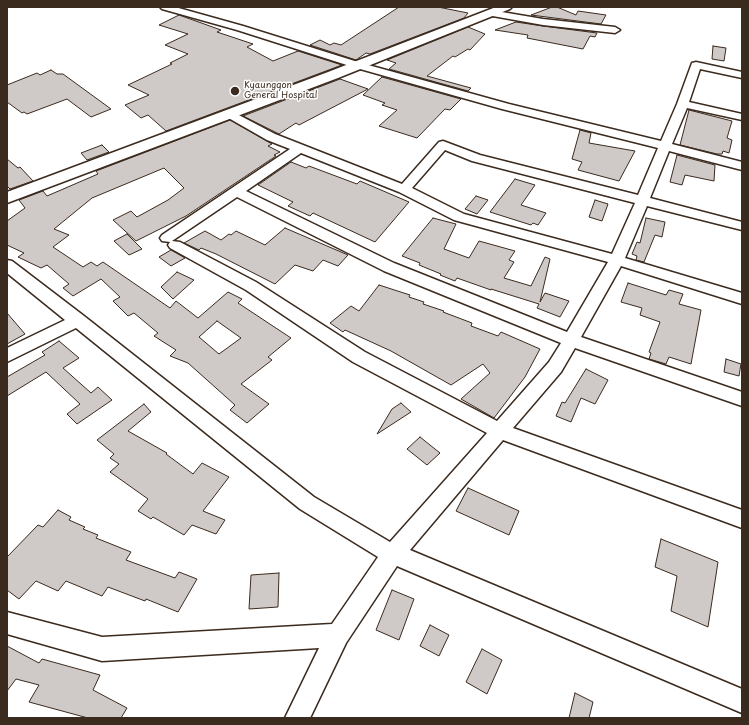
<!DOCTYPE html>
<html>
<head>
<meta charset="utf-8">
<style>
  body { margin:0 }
  #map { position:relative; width:749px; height:725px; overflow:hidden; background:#fff; font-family:"Playpen Sans",sans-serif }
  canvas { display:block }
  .frame { position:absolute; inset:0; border:8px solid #3b2a1e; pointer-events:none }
</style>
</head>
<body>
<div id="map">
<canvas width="749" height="725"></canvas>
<div class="frame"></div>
</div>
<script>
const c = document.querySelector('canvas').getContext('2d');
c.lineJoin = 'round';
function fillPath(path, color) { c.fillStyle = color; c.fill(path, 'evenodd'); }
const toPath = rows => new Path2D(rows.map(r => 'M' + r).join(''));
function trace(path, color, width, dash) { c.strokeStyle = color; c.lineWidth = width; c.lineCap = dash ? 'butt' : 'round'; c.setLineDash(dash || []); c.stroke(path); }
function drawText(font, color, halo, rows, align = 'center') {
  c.font = font + ' "Playpen Sans",sans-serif'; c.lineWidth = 3; c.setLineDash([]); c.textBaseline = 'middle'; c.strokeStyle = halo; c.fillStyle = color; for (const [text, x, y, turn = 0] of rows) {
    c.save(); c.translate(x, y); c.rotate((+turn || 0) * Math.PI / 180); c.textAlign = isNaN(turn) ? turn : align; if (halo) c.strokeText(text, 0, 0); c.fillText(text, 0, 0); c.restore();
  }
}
const building = toPath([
  [399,7,438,7,468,13,464,18,370,54,366,53,356,60,310,45,320,40,330,45,334,43,341,45,399,7],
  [552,7,557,7,576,15,578,11,606,15,601,24,531,15,552,7],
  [179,15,221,30,217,32,253,44,247,47,273,61,298,51,342,65,166,131,148,115,141,118,125,105,149,95,128,85,172,64,170,63,188,54,165,45,188,34,159,25,179,15],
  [516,22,543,26,597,33,595,37,590,36,583,49,527,38,528,35,495,30,516,22],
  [468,27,485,34,470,50,468,49,455,57,453,56,427,76,471,88,468,91,389,69,396,63,387,60,468,27],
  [713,46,726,48,724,61,712,59,713,46],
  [51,70,57,74,63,74,111,109,91,117,67,99,27,114,24,112,22,113,7,102,7,85,37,73,40,75,51,70],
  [382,77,461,99,450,110,445,109,417,138,379,126,397,110,382,105,385,103,363,95,382,77],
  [340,79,368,89,299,125,296,123,279,134,243,116,340,79],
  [689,110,732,121,727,138,732,140,729,153,723,151,722,154,717,154,680,145,689,110],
  [230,120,272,144,268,146,280,152,274,155,276,156,186,216,136,241,113,220,131,211,137,217,168,200,184,188,164,168,92,198,54,229,69,235,53,247,83,267,91,262,97,266,103,262,170,308,176,301,198,318,228,292,242,299,238,303,291,338,268,357,272,360,241,384,269,404,247,423,230,410,235,405,188,363,170,356,176,350,154,336,158,333,134,313,128,316,113,301,120,297,101,279,73,296,63,288,69,284,47,265,41,268,18,257,24,253,7,245,7,221,25,208,19,200,43,191,47,196,98,174,96,171,230,120],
  [217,321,241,338,219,354,199,337,217,321],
  [580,130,591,133,589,143,635,151,619,181,578,170,582,162,572,159,580,130],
  [102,145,109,152,87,160,81,153,102,145],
  [677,155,715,165,714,181,685,175,682,185,670,182,677,155],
  [7,159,18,168,20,167,33,181,10,189,7,186,7,159],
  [291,162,306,168,309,166,357,184,360,181,409,202,375,242,313,213,310,216,288,206,293,202,258,185,291,162],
  [515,179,535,185,521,205,546,213,538,225,533,223,531,225,490,212,515,179],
  [476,196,488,200,477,214,465,209,476,196],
  [595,200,608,204,602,221,589,217,595,200],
  [433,218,456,224,444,249,469,258,479,241,515,251,509,260,514,262,504,278,531,286,545,257,550,259,540,302,545,293,569,301,560,317,537,308,539,304,491,289,491,290,457,278,455,281,440,275,441,274,419,265,420,263,402,256,433,218],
  [646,218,665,222,662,237,655,235,644,262,636,260,637,256,632,254,637,242,640,243,646,218],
  [285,228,348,255,338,266,323,260,313,271,295,265,275,284,216,254,201,248,199,250,184,243,205,231,221,240,229,234,231,235,236,231,265,245,285,228],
  [127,234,142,249,129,255,114,241,127,234],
  [171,250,185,258,171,266,159,257,171,250],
  [177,272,194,280,173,299,161,287,177,272],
  [628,283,666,295,669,290,683,294,679,304,701,310,691,364,669,357,666,364,649,359,651,353,649,352,660,322,640,315,642,308,621,302,628,283],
  [379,285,410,295,409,297,424,302,423,304,444,311,443,312,472,323,471,326,498,336,501,332,540,349,525,377,494,418,461,399,490,373,483,364,451,385,391,351,345,330,343,332,330,323,351,306,359,311,379,285],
  [7,313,25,334,7,344,7,313],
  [59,341,79,358,63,368,91,393,98,387,112,400,77,424,67,414,80,404,46,372,7,396,7,377,45,355,42,352,59,341],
  [726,359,741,364,739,376,724,372,726,359],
  [586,369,608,380,595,404,581,398,571,422,556,416,562,402,565,403,586,369],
  [401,403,411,412,377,434,392,409,401,403],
  [144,404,151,412,128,431,167,453,166,454,193,474,202,463,229,477,203,511,225,520,216,534,192,525,184,535,153,517,151,519,138,511,148,499,110,472,119,464,110,458,114,454,97,440,144,404],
  [420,437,440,453,427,465,407,449,420,437],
  [468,488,519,511,509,535,456,511,468,488],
  [58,510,71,517,69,520,85,527,83,529,98,535,96,538,131,552,126,560,175,578,179,572,197,579,178,612,146,599,145,601,108,587,102,596,66,581,58,591,36,581,19,599,7,590,7,557,38,525,43,527,58,510],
  [661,539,718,562,708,627,671,611,677,576,655,567,661,539],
  [279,573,278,607,249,609,251,575,279,573],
  [392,590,414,599,399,640,376,630,392,590],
  [430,625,449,635,439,656,420,646,430,625],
  [7,646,39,663,42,659,100,675,93,690,127,708,121,718,88,718,29,702,39,685,16,679,7,691,7,646],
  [482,649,502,660,487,694,466,682,482,649],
  [575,693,593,702,589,718,569,718,575,693]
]);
fillPath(building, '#cfcac7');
trace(building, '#3b2a1e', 1);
const minor = toPath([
  [160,7,175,7,243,26,361,63,509,104,661,141,677,104,692,63,696,62,742,72,742,78,700,69,689,102,742,114,742,120,687,108,672,144,742,162,742,170,669,151,650,198,742,222,742,230,647,206,625,258,742,293,742,304,621,266,581,337,742,392,742,406,575,348,561,372,513,428,742,510,742,528,503,440,410,550,742,689,742,713,397,566,346,643,310,718,285,718,319,648,102,661,7,634,7,612,102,637,332,624,378,557,300,509,76,328,7,362,7,348,65,320,7,273,7,260,12,261,84,316,314,497,390,542,487,433,353,362,246,290,170,248,168,245,170,242,162,241,160,238,162,235,290,149,267,140,225,116,223,114,225,112,233,112,275,134,402,184,439,142,443,141,480,155,638,195,658,148,502,109,353,67,237,30,162,9,160,7],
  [445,150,472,161,635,203,612,254,464,214,412,188,445,150],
  [301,153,399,192,454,220,608,262,567,332,394,263,246,191,301,153],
  [237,197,384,271,561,343,549,362,497,421,365,352,256,282,180,242,172,241,237,197],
  [490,10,543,19,615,27,620,30,615,33,543,25,487,15,485,13,487,11,490,10]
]);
const tertiary = toPath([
  [496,7,512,7,510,9,338,78,7,203,7,192,328,72,496,7]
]);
trace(minor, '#3b2a1e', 3);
trace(tertiary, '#3b2a1e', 3);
fillPath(minor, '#fff');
fillPath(tertiary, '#fff');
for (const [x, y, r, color] of [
  [235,91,5,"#3b2a1e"]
]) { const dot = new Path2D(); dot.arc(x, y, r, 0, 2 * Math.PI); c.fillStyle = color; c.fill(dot); trace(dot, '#fff', 1.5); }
drawText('9px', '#3b2a1e', '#fff', [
  ["Kyaunggon",244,86],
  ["General Hospital",244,96]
], 'left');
</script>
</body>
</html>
